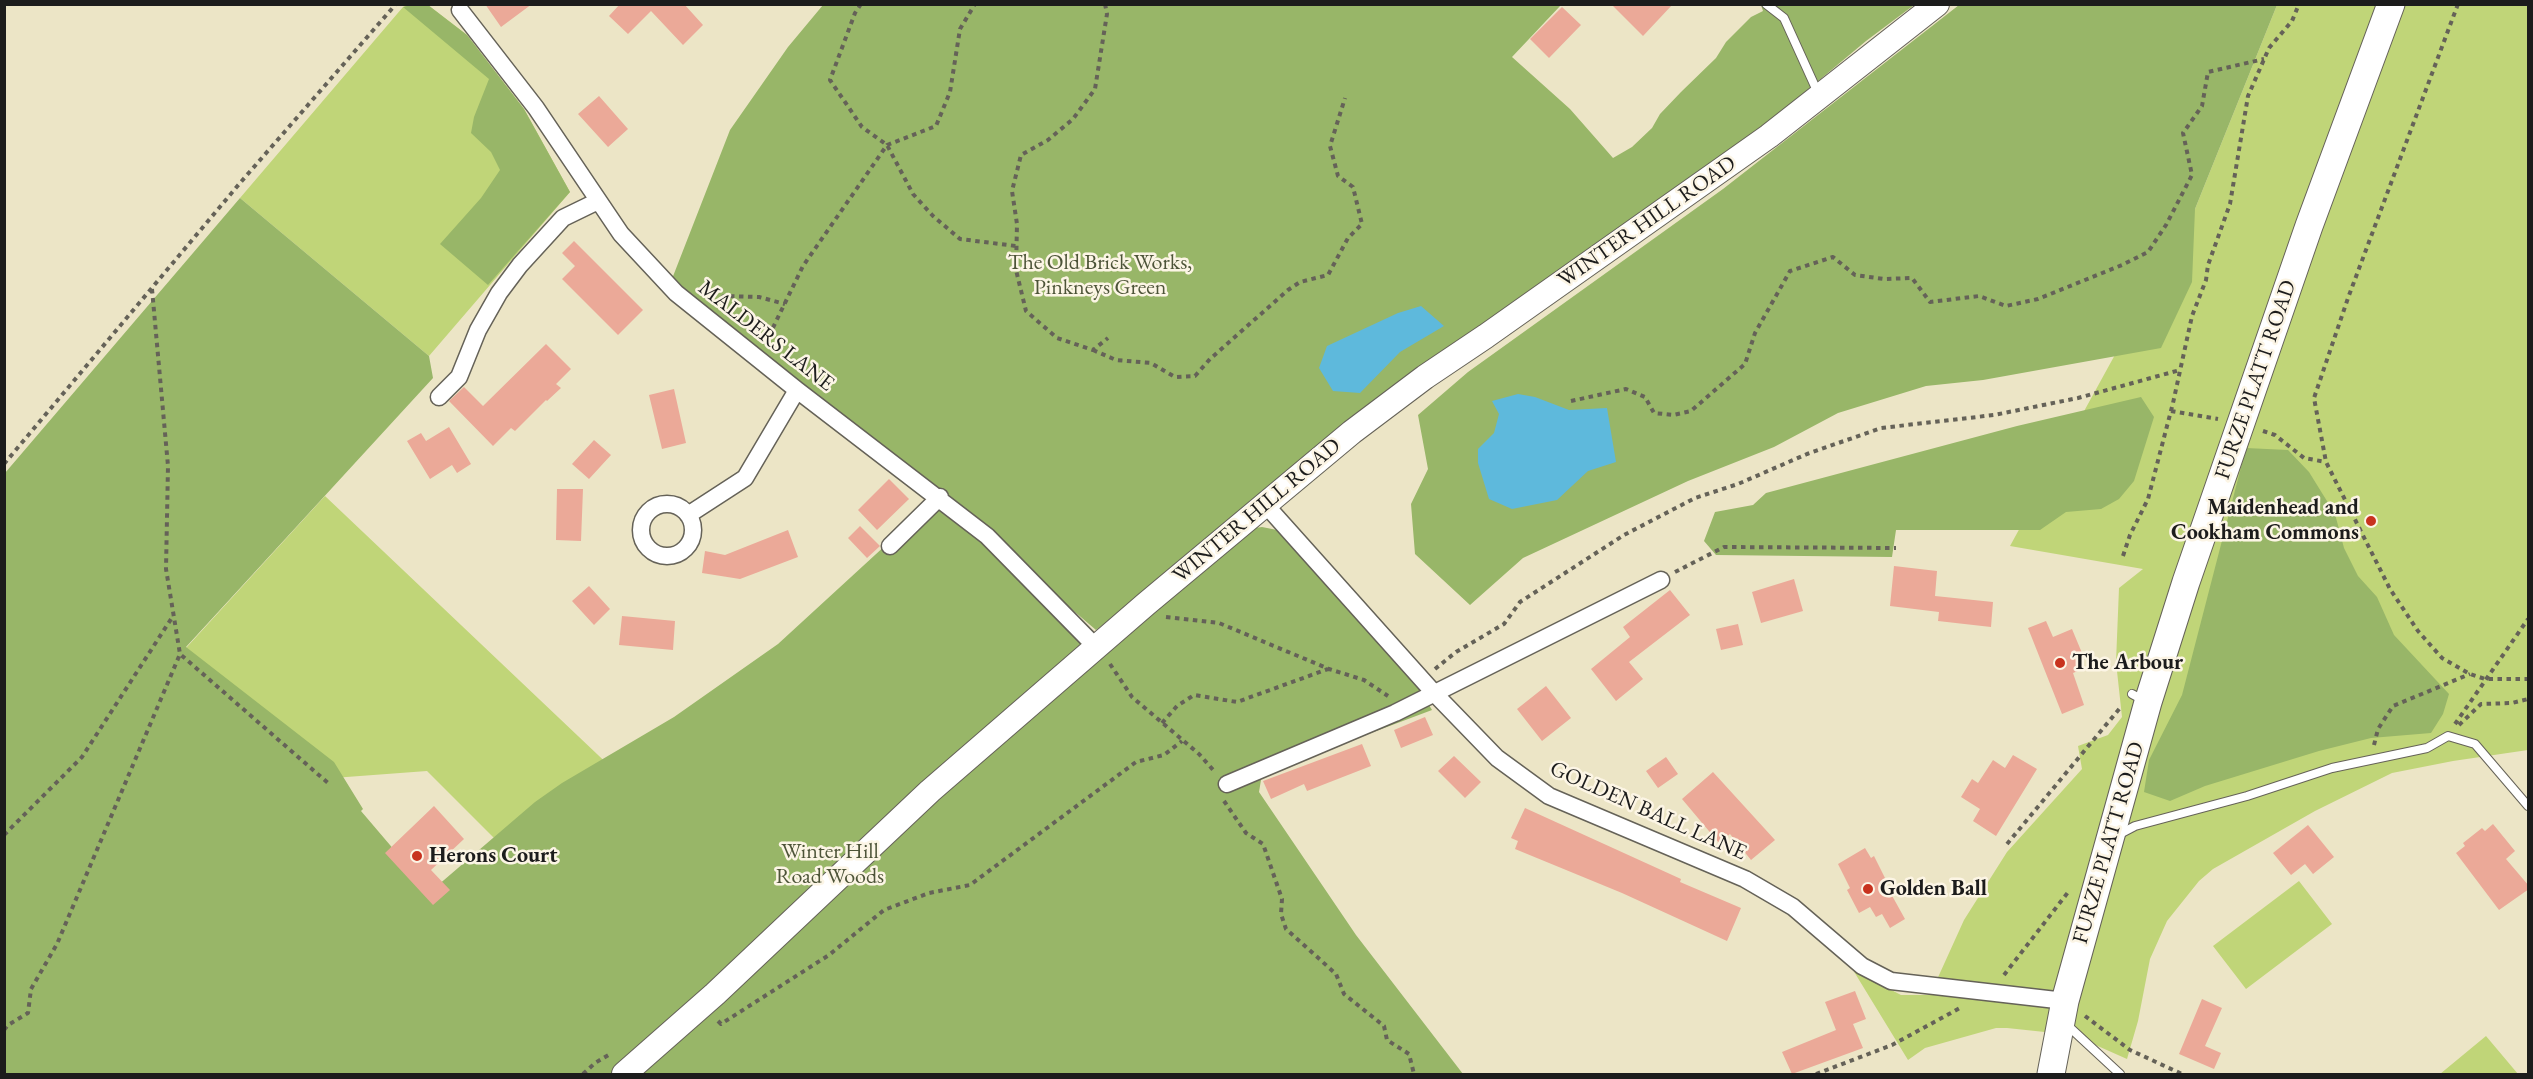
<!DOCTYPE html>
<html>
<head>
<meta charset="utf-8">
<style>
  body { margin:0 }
  #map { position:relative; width:2533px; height:1079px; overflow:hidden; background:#ece5c6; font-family:"EB Garamond",serif }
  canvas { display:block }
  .frame { position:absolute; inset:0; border:6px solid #1c1c1c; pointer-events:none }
</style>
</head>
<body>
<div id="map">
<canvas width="2533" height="1079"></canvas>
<div class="frame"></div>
</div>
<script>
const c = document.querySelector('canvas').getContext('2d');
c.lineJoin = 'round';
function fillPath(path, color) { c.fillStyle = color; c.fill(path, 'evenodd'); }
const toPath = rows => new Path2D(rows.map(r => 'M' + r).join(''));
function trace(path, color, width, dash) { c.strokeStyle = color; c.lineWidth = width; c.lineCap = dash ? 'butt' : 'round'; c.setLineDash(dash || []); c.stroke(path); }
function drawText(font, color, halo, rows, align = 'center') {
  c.font = font + ' "EB Garamond",serif'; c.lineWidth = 5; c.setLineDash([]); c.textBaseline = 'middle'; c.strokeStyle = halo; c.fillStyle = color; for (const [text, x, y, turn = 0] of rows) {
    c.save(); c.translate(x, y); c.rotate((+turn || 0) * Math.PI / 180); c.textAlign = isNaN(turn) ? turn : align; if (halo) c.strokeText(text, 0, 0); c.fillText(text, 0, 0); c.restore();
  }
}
fillPath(toPath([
  [411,4,428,5,467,35,524,109,570,192,429,356,240,198,403,7],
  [2277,5,2528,5,2528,750,2453,761,2392,773,2315,811,2213,869,2199,881,2167,921,2150,959,2138,1021,2127,1059,2073,1035,2007,1028,1996,1028,1925,1048,1908,1060,1853,970,1901,995,1930,995,1964,920,2007,852,2082,769,2078,746,2108,735,2122,717,2116,662,2119,588,2143,569,2010,546,2195,209],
  [325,496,617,773,507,851,427,771,333,778,186,648],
  [2299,881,2332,924,2246,989,2213,946],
  [2486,1036,2518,1074,2440,1074]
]), '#c0d578');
fillPath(toPath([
  [411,5,428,5,467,35,524,109,570,192,488,285,440,244,481,198,500,170,491,152,471,133,474,117,489,79,403,7],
  [823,5,1561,5,1512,57,1570,109,1613,158,1632,147,1652,128,1660,114,1681,92,1716,58,1726,42,1751,17,1763,11,1761,5,1914,5,1866,41,1750,138,1096,630,937,494,670,284,730,130,788,47],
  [1959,5,2277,5,2195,209,2192,282,2161,348,1983,380,1926,386,1838,413,1774,447,1688,481,1523,558,1470,605,1415,554,1411,504,1428,469,1418,415,1468,372,1723,189],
  [240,198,429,356,433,378,186,647,334,762,363,809,361,811,430,892,535,802,562,783,674,717,778,644,936,499,1094,632,1066,660,1247,529,1262,527,1277,530,1415,681,1432,710,1262,774,1259,792,1356,935,1463,1074,5,1074,5,473],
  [2141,397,2154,417,2134,481,2119,499,2101,509,2066,512,2040,530,1896,530,1892,557,1716,555,1704,541,1715,512,1753,505,1766,493,2017,426],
  [2246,448,2288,450,2309,472,2335,514,2344,548,2358,576,2377,597,2394,635,2449,694,2443,714,2431,733,2371,738,2319,751,2205,786,2170,801,2144,792,2149,760,2182,695]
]), '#98b668');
fillPath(toPath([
  [1421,306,1444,326,1400,352,1360,393,1333,391,1319,368,1327,346,1398,313],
  [1518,394,1535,397,1569,410,1607,408,1616,462,1588,471,1557,500,1512,509,1489,499,1478,463,1478,449,1494,433,1499,414,1492,401]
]), '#5eb9dc');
fillPath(toPath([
  [485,4,532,4,501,27],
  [620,4,684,4,703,25,683,45,651,11,628,34,609,16],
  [1611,4,1673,4,1643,36],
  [1562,7,1581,25,1549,58,1530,39],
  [599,96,628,129,608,147,578,114],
  [574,241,643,310,618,335,562,279,575,266,562,253],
  [546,344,571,369,556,384,561,388,547,401,546,400,515,431,511,428,493,446,449,401,464,387,483,406],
  [674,389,686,443,662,449,649,395],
  [449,427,471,464,457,473,452,465,430,479,407,441,421,433,426,441],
  [594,440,611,455,589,479,572,464],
  [889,479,909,499,877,530,858,510],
  [557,489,583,489,581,541,556,540],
  [860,526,880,546,867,558,848,538],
  [788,530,798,557,740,579,702,573,705,551,725,555],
  [1894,566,1937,571,1935,596,1993,602,1991,627,1938,621,1939,612,1890,606],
  [1794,579,1803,611,1761,623,1752,592],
  [589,586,610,609,594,625,572,601],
  [1670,590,1690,615,1629,662,1643,679,1616,701,1591,669,1630,637,1623,627],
  [622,616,675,621,673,650,619,645],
  [2046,621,2053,637,2072,629,2082,653,2074,656,2080,670,2073,673,2084,705,2062,714,2028,628],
  [1738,624,1743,645,1721,650,1716,629],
  [1546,686,1571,718,1542,741,1517,709],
  [1425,717,1433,735,1401,748,1394,730],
  [1362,744,1371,766,1307,791,1304,784,1271,799,1263,781],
  [2013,755,2037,769,1996,836,1973,821,1980,809,1961,797,1972,779,1978,783,1993,760,2005,768],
  [1454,756,1481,782,1465,798,1438,771],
  [1666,757,1678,774,1658,788,1646,771],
  [1713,772,1775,840,1751,860,1730,834,1719,843,1682,799],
  [434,806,464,839,431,870,450,890,433,905,385,853],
  [1525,808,1681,879,1680,882,1741,908,1727,941,1622,893,1515,849,1518,841,1511,838],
  [2493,824,2515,851,2506,859,2529,886,2529,889,2499,910,2456,853,2465,846,2463,843,2482,828,2485,831],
  [2308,825,2334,857,2313,874,2305,864,2291,875,2273,853],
  [1865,848,1871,858,1874,856,1887,882,1885,883,1905,919,1890,928,1882,914,1876,917,1870,907,1859,913,1847,890,1850,888,1838,864],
  [1855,991,1866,1019,1853,1024,1863,1048,1792,1074,1782,1052,1836,1030,1825,1002],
  [2202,999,2222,1008,2205,1046,2221,1053,2214,1069,2179,1054]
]), '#eba998');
const lane = toPath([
  [1766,4,1784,18,1818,93],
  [2132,694,2145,701],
  [2116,836,2135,826,2247,796,2332,768,2427,748,2448,736,2475,744,2528,806],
  [2066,1024,2120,1074]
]);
const street = toPath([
  [460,10,536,108,621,234,676,293,797,390,987,536,1096,647],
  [439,397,459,377,478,330,499,293,520,265,563,218,598,201],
  [1264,503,1435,694,1497,758,1549,796,1745,879,1793,907,1862,966,1891,981,2065,1001],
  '641 530a26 26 0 1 1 52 0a26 26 0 1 1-52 0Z',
  [688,515,745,478,797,390],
  [890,546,940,497],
  [1227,784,1395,713,1661,580]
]);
const secondary = toPath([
  [624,1074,715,994,930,791,1146,604,1352,432,1425,377,1486,336,1769,136,1937,4]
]);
const primary = toPath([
  [2051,1074,2065,1001,2148,702,2186,582,2309,226,2391,4]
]);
trace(lane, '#656258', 10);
trace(street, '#656258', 19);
trace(secondary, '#656258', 26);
trace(primary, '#656258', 29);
trace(toPath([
  [861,4,855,13,830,80,862,127,887,145,913,194,933,216,960,239,1016,246],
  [1105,4,1107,14,1095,89,1073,119,1048,140,1021,155,1012,191,1017,224,1016,270,1026,311,1057,338,1093,350,1108,338],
  [2458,4,2348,298,2314,398,2326,462,2390,589,2418,631,2442,658,2470,674,2485,679,2528,679],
  [152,289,168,466,166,569,180,654,328,783],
  [715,304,724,296,759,297,785,304],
  [765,344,803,266,887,145,936,126,950,92,960,29,975,4],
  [1093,350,1116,360,1151,363,1175,377,1195,376,1210,359,1288,290,1300,282,1328,275,1348,238,1362,224,1353,187,1338,176,1330,146,1345,98],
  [1571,401,1626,389,1645,397,1654,413,1673,415,1691,411,1745,364,1755,333,1790,271,1833,257,1855,275,1884,279,1912,278,1930,302,1979,296,2006,306,2038,299,2122,265,2148,252,2166,225,2192,175,2183,133,2202,106,2208,72,2264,59],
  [2171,411,2218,419],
  [2263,431,2275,435,2304,458,2326,462],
  [4,464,240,183,396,4],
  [2123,556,2130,535,2148,499,2173,403,2192,316,2206,280,2208,265,2230,204,2248,96,2269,48,2292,21,2299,4],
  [1675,572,1724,547,1896,548],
  [1166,617,1219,623,1329,669,1364,680,1388,696],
  [1110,664,1132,697,1199,754,1215,772],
  [1435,669,1456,652,1504,624,1520,602,1624,535,1695,498,1738,484,1807,454,1881,428,1994,415,2078,398,2180,370],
  [1162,723,1177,706,1194,695,1237,702,1328,669],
  [2455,724,2528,619],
  [2459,725,2481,704,2512,703,2528,699],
  [2374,745,2378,729,2393,706,2470,674],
  [1224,801,1246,833,1263,844,1282,899,1281,914,1286,929,1336,974,1344,994,1384,1026,1387,1040,1409,1054,1414,1074],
  [4,835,82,757,173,616],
  [2007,844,2120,708],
  [2004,975,2069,891],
  [2085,1016,2130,1050,2182,1074],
  [718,1021,721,1024,829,955,884,910,929,893,970,885,1136,762,1164,755,1182,741],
  [4,1030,8,1025,28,1013,31,989,57,944,180,654],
  [583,1074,595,1063,612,1053],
  [1816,1074,1892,1045,1960,1008]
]), '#656258', 4, [4.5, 4.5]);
trace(lane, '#fff', 8);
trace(street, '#fff', 16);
trace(secondary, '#fff', 24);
trace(primary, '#fff', 27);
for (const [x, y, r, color] of [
  [2371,521,6,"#c8321e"],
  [2060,663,6,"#c8321e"],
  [417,856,6,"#c8321e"],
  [1868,889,6,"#c8321e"]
]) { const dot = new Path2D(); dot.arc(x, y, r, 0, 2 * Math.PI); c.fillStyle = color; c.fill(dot); trace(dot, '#fcf5e5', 2); }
drawText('22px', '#1c1c1c', '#fcf5e5', [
  ["WINTER HILL ROAD",1647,222,-35],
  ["MALDERS LANE",766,336,38],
  ["FURZE PLATT ROAD",2256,380,-71],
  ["WINTER HILL ROAD",1257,511,-40],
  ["GOLDEN BALL LANE",1648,811,24],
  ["FURZE PLATT ROAD",2109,843,-74]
]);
drawText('22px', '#4d5438', '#fcf5e5', [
  ["The Old Brick Works,",1100,263],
  ["Pinkneys Green",1100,288],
  ["Winter Hill",830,852],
  ["Road Woods",830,877]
]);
drawText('bold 22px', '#1c1c1c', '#fcf5e5', [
  ["Maidenhead and",2359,508,"right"],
  ["Cookham Commons",2359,533,"right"],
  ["The Arbour",2072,663],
  ["Herons Court",429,856],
  ["Golden Ball",1880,889]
], 'left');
</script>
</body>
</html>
